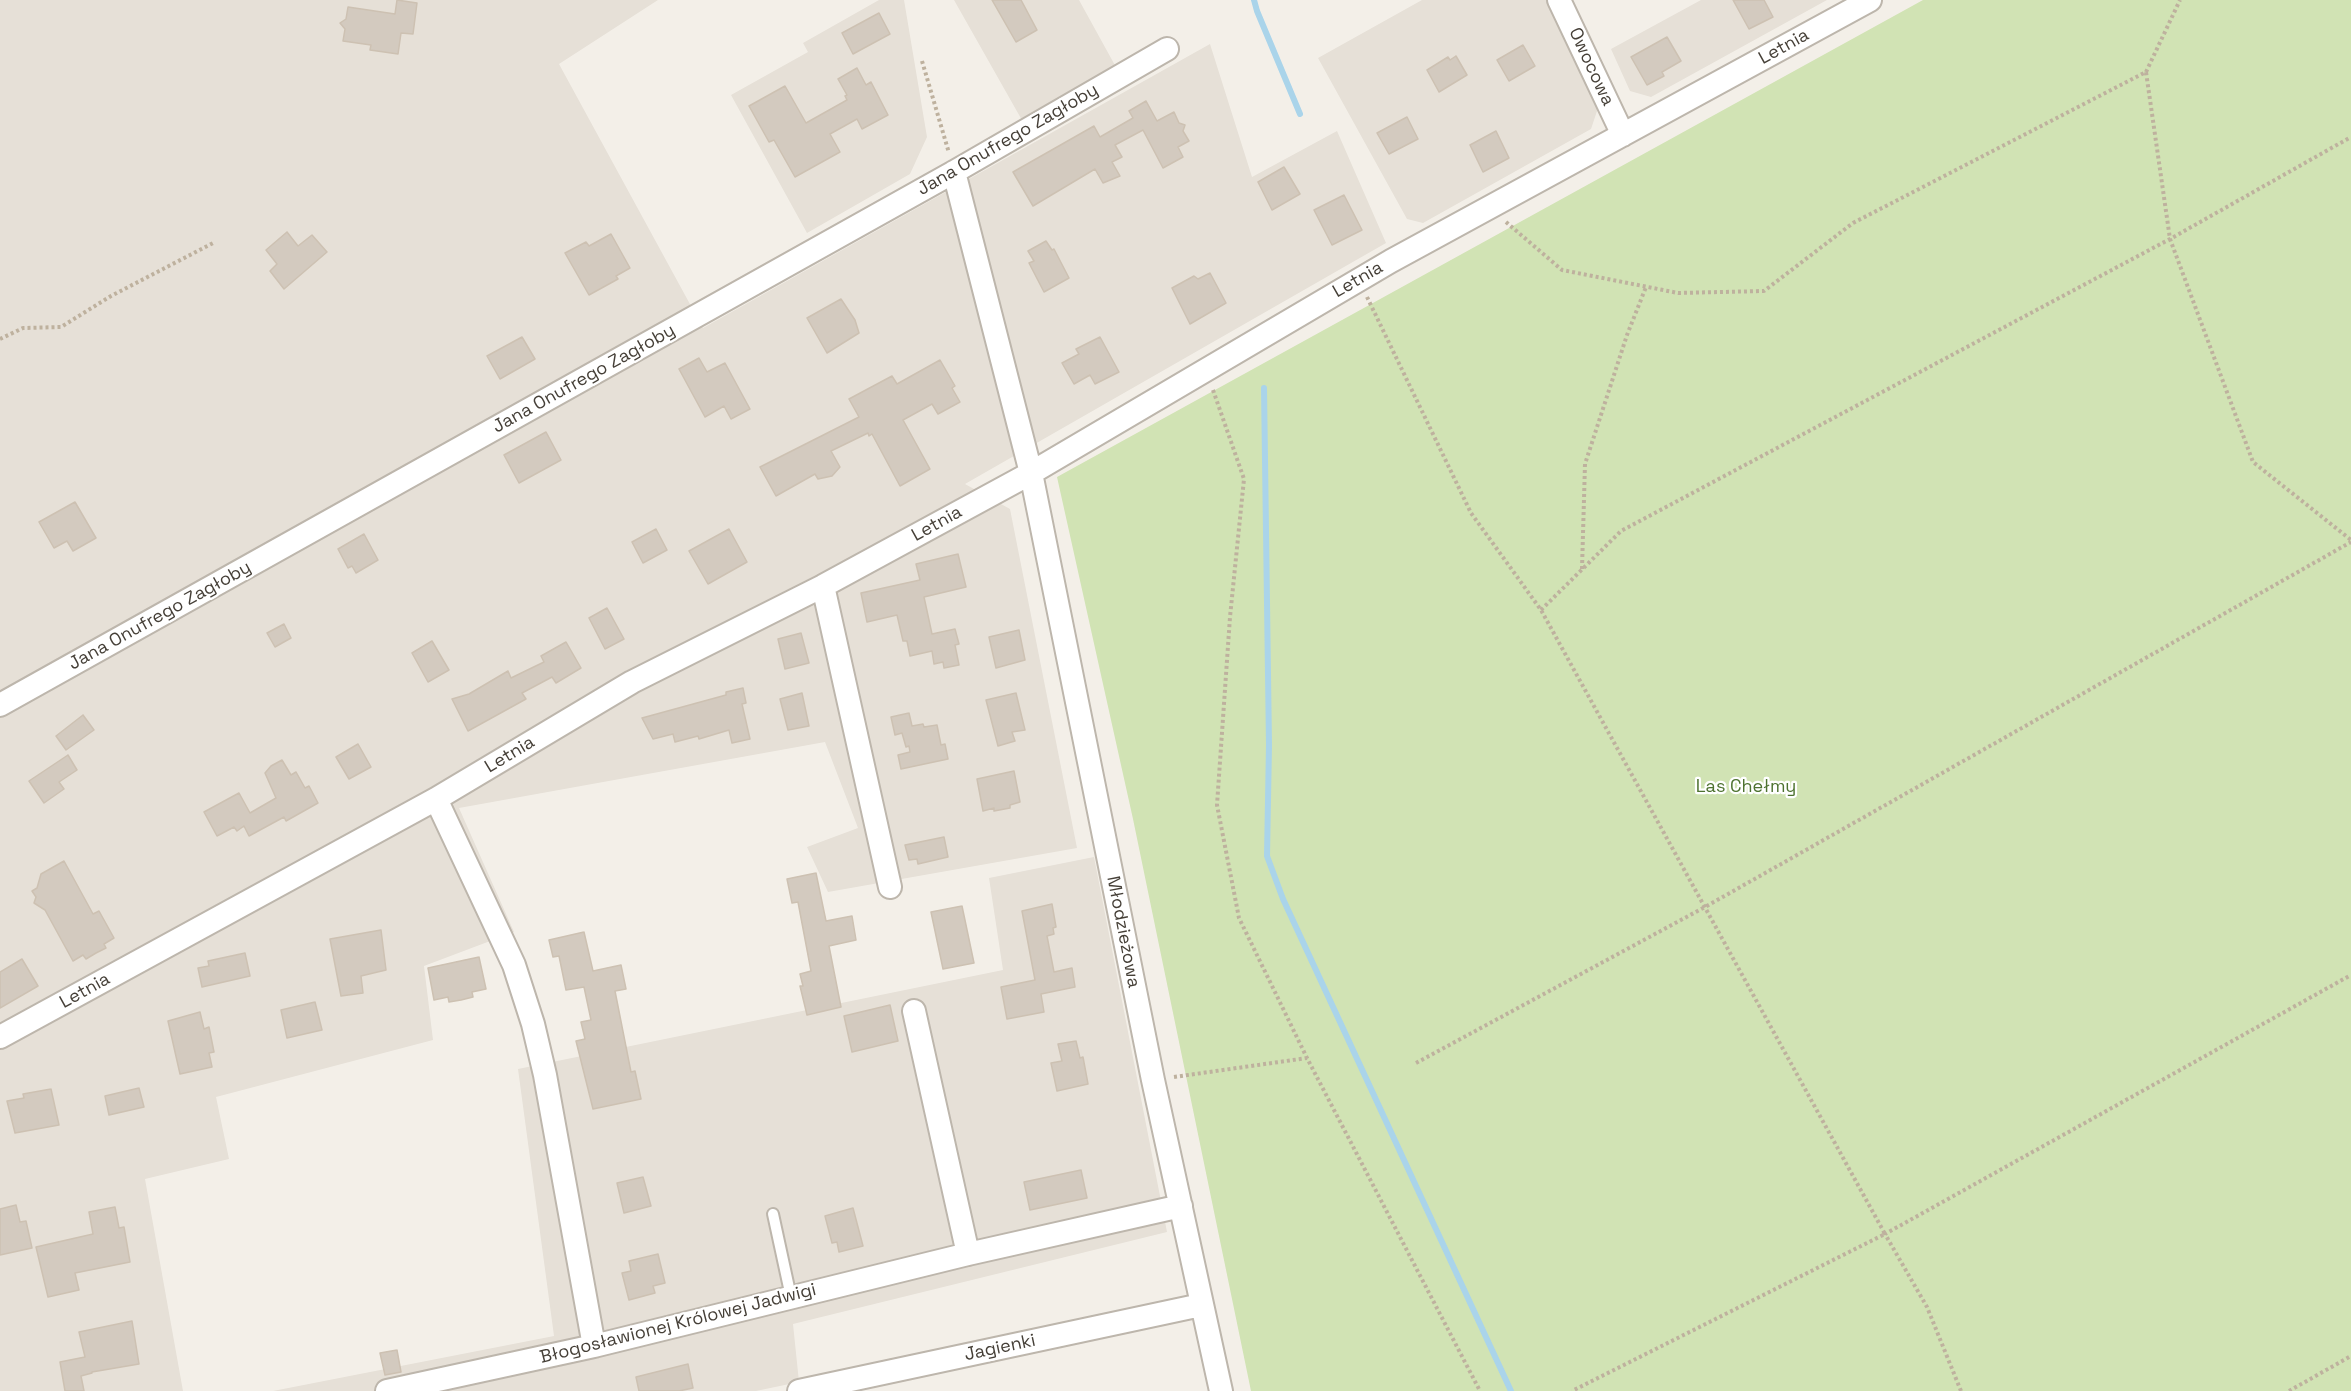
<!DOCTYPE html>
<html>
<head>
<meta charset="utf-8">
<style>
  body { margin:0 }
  canvas { display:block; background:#f3efe8 }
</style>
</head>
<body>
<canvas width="2351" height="1391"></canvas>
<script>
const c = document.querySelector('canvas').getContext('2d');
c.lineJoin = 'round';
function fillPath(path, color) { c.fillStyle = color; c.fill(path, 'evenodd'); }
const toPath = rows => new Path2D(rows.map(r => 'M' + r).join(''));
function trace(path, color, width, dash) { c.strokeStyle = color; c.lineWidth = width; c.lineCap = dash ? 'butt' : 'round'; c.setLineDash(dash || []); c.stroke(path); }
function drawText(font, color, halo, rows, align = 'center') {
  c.font = font + ' "Space Grotesk",sans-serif'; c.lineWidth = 4.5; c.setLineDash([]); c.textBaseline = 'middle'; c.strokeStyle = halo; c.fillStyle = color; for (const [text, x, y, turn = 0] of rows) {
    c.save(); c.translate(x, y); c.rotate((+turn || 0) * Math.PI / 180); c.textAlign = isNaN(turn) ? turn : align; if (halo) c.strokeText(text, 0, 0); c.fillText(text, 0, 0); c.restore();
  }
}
fillPath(toPath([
  [0,0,658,0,559,64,703,328,1210,44,1252,177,1337,131,1386,243,965,484,1010,509,1077,848,828,892,807,847,858,828,825,742,459,808,514,932,424,966,433,1040,216,1097,229,1159,145,1179,183,1391,0,1391],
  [879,0,904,0,927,137,910,174,807,233,731,95,808,52,803,43],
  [954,0,1079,0,1117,69,1023,122],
  [1422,0,1548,0,1598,108,1591,129,1423,223,1407,219,1318,58],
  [1701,0,1827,0,1651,97,1630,91,1611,49],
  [1094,857,1167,1232,793,1324,799,1382,756,1391,273,1391,554,1336,518,1069,1003,970,989,878]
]), '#e6e0d7');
fillPath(toPath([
  [1923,0,2351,0,2351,1391,1251,1391,1133,819,1057,477]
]), '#d1e3b4');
trace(toPath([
  [1254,0,1257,11,1300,114],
  [1264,388,1269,745,1267,856,1283,899,1511,1391]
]), '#aad4ea', 6);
const building = toPath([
  [397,0,417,3,413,34,401,33,398,54,370,50,371,45,343,41,345,29,340,23,346,19,348,7,395,14,397,0],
  [992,0,1021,0,1037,30,1016,42,992,0],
  [1733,0,1764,0,1773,17,1749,29,1733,0],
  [879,13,890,34,853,54,842,33,879,13],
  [1667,37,1681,61,1662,72,1664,76,1647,85,1631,57,1667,37],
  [1523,45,1535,66,1509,81,1497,60,1523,45],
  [1456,56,1467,75,1439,92,1427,70,1448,57,1450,60,1456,56],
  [857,68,866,85,871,82,888,115,862,129,857,119,830,134,840,152,795,177,774,140,769,142,749,106,785,86,806,123,847,100,845,96,847,95,838,79,857,68],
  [1146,101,1157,121,1174,112,1179,123,1185,125,1183,131,1189,141,1178,147,1183,157,1163,168,1143,130,1115,145,1122,157,1112,162,1120,176,1103,183,1095,169,1033,206,1013,172,1094,126,1100,137,1133,118,1129,111,1146,101],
  [1407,117,1418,139,1389,154,1377,133,1407,117],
  [1496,131,1509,158,1483,172,1470,145,1496,131],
  [1284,167,1300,194,1272,210,1258,182,1284,167],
  [1344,195,1362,230,1332,245,1314,210,1344,195],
  [287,232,298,246,312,235,327,252,284,289,270,271,277,264,266,250,287,232],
  [611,234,630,268,616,276,618,279,589,295,565,253,586,242,589,246,611,234],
  [1046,241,1052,250,1054,249,1069,278,1044,292,1029,263,1034,261,1028,251,1046,241],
  [1210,273,1226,303,1190,324,1172,288,1194,276,1198,279,1210,273],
  [841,299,855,320,859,333,827,353,807,318,841,299],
  [522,337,535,359,500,379,487,356,522,337],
  [1100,337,1119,372,1095,384,1090,375,1074,384,1062,363,1079,354,1076,349,1100,337],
  [699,358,707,372,725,363,750,409,731,419,724,406,705,417,679,369,699,358],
  [940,360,955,386,952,388,960,402,938,414,932,404,903,420,930,469,900,486,872,434,869,436,868,433,831,451,840,467,832,476,818,479,815,474,776,496,760,467,859,417,849,399,892,376,897,384,940,360],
  [546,432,561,460,519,483,504,455,546,432],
  [75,502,96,538,73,551,67,541,54,548,39,522,75,502],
  [656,529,667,550,643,563,632,542,656,529],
  [729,529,747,562,708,584,689,551,729,529],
  [364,534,378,560,356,573,352,566,348,568,338,549,364,534],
  [958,554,966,587,924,597,932,634,955,629,959,644,955,645,959,665,944,668,943,662,934,664,932,651,910,656,907,641,903,641,897,615,867,622,861,593,920,580,916,564,958,554],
  [607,608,624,639,605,649,589,618,607,608],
  [284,624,291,638,275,647,267,633,284,624],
  [1019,630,1025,660,996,668,989,637,1019,630],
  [801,633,809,663,785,669,778,639,801,633],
  [432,641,449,670,428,682,412,653,432,641],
  [566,642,581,668,556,683,552,677,522,693,526,699,468,731,452,699,469,694,508,671,511,678,544,662,541,656,566,642],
  [743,688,746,703,742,704,750,739,732,743,729,730,699,739,698,736,675,742,673,734,653,739,642,718,726,695,726,692,743,688],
  [802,693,809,726,788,730,780,699,802,693],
  [1016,693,1025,730,1012,732,1015,741,998,746,986,700,1016,693],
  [909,713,912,726,923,724,924,727,937,725,941,745,945,744,948,759,901,769,898,755,910,752,909,746,906,747,902,733,895,735,891,717,909,713],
  [83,715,94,730,66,750,56,736,83,715],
  [358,744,371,767,349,779,336,757,358,744],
  [68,755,77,770,59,782,64,789,44,803,29,781,68,755],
  [282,760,291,775,296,772,305,788,309,786,318,803,286,821,284,817,249,836,244,826,237,831,234,827,217,836,204,812,239,793,250,813,276,798,265,773,271,766,282,760],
  [1014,771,1020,802,1010,805,1010,808,994,811,994,808,983,811,977,779,1014,771],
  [944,837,948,857,918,864,917,859,909,860,905,845,944,837],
  [64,861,93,914,99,911,114,938,104,944,106,948,96,953,86,959,83,955,73,961,45,910,34,903,36,897,32,891,37,888,41,874,64,861],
  [816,873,826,921,852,916,856,940,829,946,841,1007,807,1015,800,986,803,986,800,974,811,971,798,902,792,903,787,879,816,873],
  [1052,904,1056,927,1053,928,1054,934,1047,936,1054,972,1072,968,1075,987,1041,994,1044,1012,1007,1019,1001,987,1035,980,1022,911,1052,904],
  [962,906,974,963,943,969,931,912,962,906],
  [381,930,386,970,361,976,363,993,341,996,330,939,381,930],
  [584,932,593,971,621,965,626,989,615,991,631,1072,635,1071,641,1099,593,1109,576,1041,585,1039,581,1022,591,1020,584,987,566,990,559,956,553,957,549,940,584,932],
  [245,953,250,976,202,987,198,968,209,966,208,961,245,953],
  [479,957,486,989,472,992,473,997,461,1000,449,1002,448,997,434,1000,428,968,479,957],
  [22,959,38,986,0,1008,0,972,22,959],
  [315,1002,322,1030,287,1038,281,1010,315,1002],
  [890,1005,898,1041,852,1052,844,1016,890,1005],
  [200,1012,204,1029,209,1027,214,1052,209,1053,212,1067,180,1074,168,1021,200,1012],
  [1076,1041,1080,1058,1083,1057,1088,1084,1057,1091,1051,1063,1062,1061,1058,1044,1076,1041],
  [139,1088,144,1107,109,1115,105,1096,139,1088],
  [51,1089,59,1125,15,1133,7,1101,24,1098,23,1094,51,1089],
  [1081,1170,1087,1198,1030,1210,1024,1182,1081,1170],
  [643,1177,651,1206,624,1213,617,1183,643,1177],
  [16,1205,20,1222,26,1221,32,1248,0,1255,0,1209,16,1205],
  [115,1207,119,1228,124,1227,130,1262,75,1273,79,1290,48,1297,36,1247,93,1234,89,1212,115,1207],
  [853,1208,863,1246,839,1252,837,1242,832,1243,825,1216,853,1208],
  [658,1254,665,1283,653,1286,655,1293,629,1300,622,1273,631,1271,629,1261,658,1254],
  [132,1321,139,1364,92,1372,92,1373,81,1376,84,1391,65,1391,60,1362,85,1357,79,1332,132,1321],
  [397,1350,401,1372,385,1375,380,1353,397,1350],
  [688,1364,693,1388,679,1391,639,1391,636,1377,688,1364]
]);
fillPath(building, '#d3cabf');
trace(building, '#cdc1b2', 1.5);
const lane = toPath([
  [773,1214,791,1297]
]);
const street = toPath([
  [1559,0,1623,135],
  [954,172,1031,473,1153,1080,1221,1391],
  [823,586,890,887],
  [0,705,954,172,1167,49],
  [436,799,514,965,533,1024,545,1075,594,1346],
  [914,1011,968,1254],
  [0,1037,436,799,632,682,823,586,1031,473,1391,261,1870,0],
  [387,1391,594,1346,968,1254,1181,1206],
  [799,1391,1201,1305]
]);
trace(lane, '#bdb6ac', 14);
trace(street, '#bdb6ac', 26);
trace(toPath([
  [922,61,949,153],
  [2146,72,2180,0],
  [1506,222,1562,270,1678,293,1764,291,1853,223,2146,72,2170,239,2253,462,2351,540],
  [1367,297,1471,513,1541,610,1885,1234,1572,1391],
  [0,339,23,328,61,327,111,296,215,242],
  [1213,390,1244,479,1230,617,1217,805,1239,918,1307,1058,1480,1391],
  [1582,569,1585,464,1627,335,1646,287],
  [1541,610,1621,531,2170,239,2351,137],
  [1416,1063,1705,907,2351,542],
  [1174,1077,1307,1058],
  [1961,1391,1927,1307,1885,1234,2351,975],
  [2289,1391,2351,1356]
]), '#beb19e', 4, [3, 3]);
trace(lane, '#fff', 10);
trace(street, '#fff', 22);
drawText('18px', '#453f37', '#fff', [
  ["Letnia",1784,47,-29],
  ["Owocowa",1591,67,65],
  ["Jana Onufrego Zagłoby",1008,140,-30],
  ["Letnia",1358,280,-30],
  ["Jana Onufrego Zagłoby",584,379,-29],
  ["Letnia",937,524,-29],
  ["Jana Onufrego Zagłoby",160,616,-29],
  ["Letnia",510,755,-31],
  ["Młodzieżowa",1123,932,79],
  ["Letnia",85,991,-29],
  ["Błogosławionej Królowej Jadwigi",678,1324,-14],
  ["Jagienki",1000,1348,-12]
]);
drawText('18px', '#4d722f', '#fff', [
  ["Las Chełmy",1746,787]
]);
</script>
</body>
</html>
